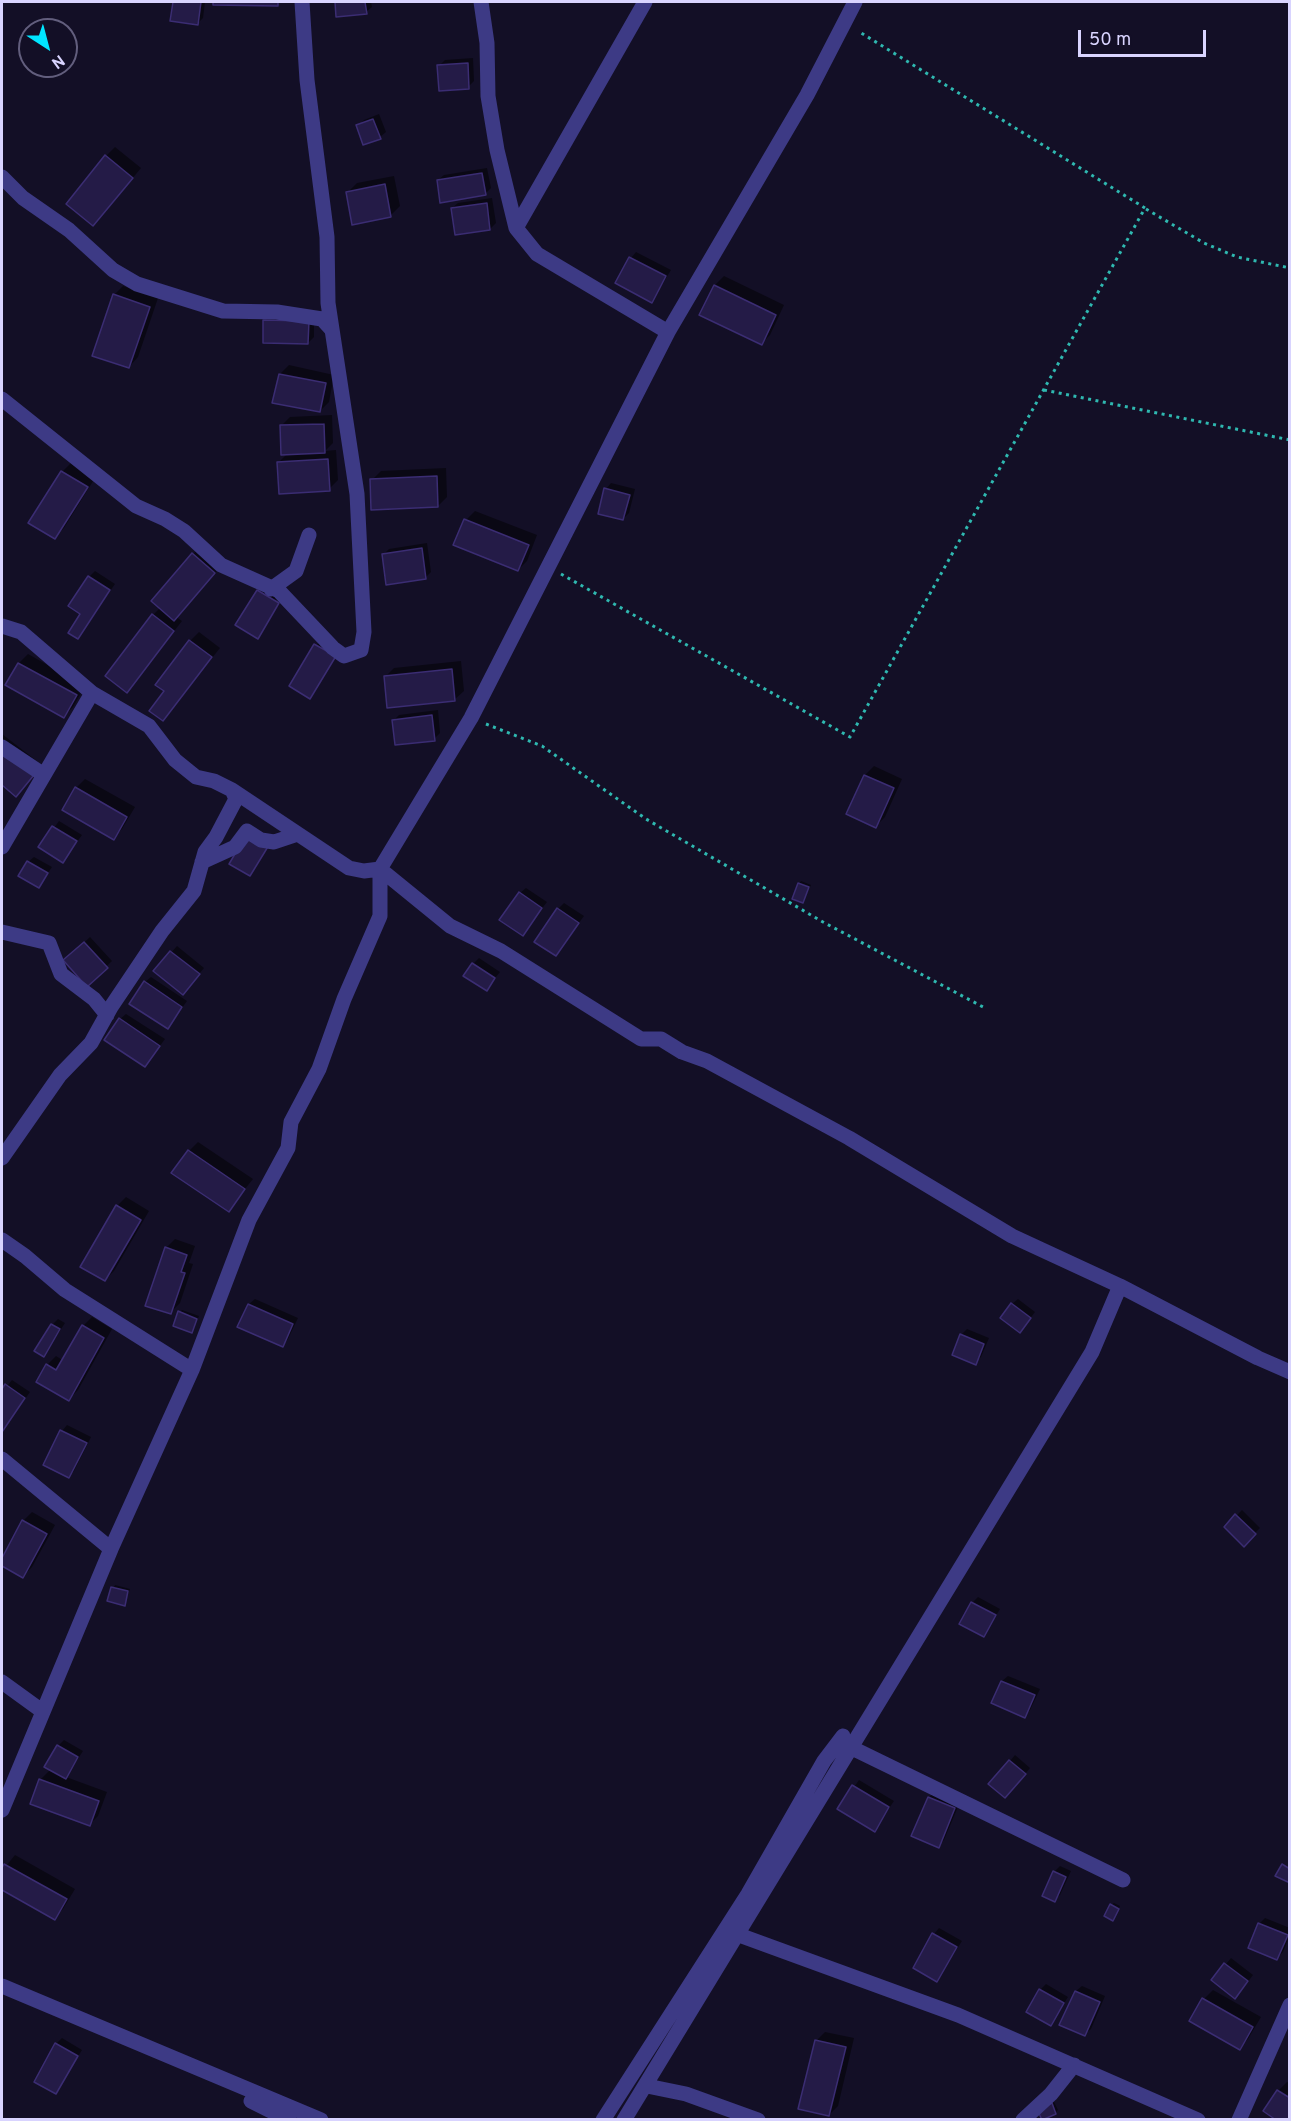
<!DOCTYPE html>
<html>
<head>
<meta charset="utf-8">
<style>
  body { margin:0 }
  #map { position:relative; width:1291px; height:2121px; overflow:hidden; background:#130f26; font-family:Overpass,sans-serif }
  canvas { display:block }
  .frame { position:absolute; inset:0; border:3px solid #d9d4ff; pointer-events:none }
  .north { position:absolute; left:18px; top:18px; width:60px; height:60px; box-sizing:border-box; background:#130f26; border:2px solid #625e7d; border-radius:50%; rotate:144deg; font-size:16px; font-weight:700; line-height:24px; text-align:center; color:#d9d4ff }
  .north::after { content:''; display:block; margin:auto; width:21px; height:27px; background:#00e5ff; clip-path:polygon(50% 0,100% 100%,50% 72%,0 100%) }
  .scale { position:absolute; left:1078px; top:30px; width:128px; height:27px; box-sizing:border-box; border:3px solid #d9d4ff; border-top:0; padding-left:8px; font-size:18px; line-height:21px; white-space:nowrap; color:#d9d4ff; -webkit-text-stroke:4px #130f26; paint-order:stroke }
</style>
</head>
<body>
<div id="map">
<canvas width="1291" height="2121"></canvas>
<div class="frame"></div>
<div class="north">N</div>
<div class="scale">50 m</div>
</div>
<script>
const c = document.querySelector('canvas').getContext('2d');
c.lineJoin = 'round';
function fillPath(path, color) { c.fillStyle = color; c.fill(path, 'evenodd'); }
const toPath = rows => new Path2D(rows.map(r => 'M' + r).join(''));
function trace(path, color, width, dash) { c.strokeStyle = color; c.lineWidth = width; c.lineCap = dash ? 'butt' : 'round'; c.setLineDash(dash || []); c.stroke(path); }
fillPath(toPath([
  [175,2,205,2,203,18,197,24,172,20],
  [214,2,280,2,278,4],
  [336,2,371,2,372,7,366,12,337,15],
  [473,58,474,81,468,87,439,66,445,60],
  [379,114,386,132,380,137,358,126,364,120],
  [115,147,141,168,102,215,106,156],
  [487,168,491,188,485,194,438,180,444,175],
  [394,176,400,206,391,215,348,192,357,183],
  [492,198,496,223,490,229,452,208,458,203],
  [636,252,671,270,652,301,631,258],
  [724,276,784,305,770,335,761,344,715,285],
  [123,286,158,298,138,357,129,367,114,295],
  [271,315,314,316,314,337,308,343,265,321],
  [289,365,334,375,329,402,320,411,280,374],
  [332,415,333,443,325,451,336,450,338,480,329,489,278,463,288,453,281,426,290,417],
  [71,463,95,478,64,528,55,537,62,472],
  [446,468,447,497,438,506,372,480,381,471],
  [611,483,635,489,629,513,623,519,606,489],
  [475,511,537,535,527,561,518,570,455,545,466,520],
  [427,543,431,572,425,578,384,554,389,549],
  [202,546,223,564,176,617,182,621,127,691,153,615,160,608,193,554],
  [95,571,115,584,78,637,89,577],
  [264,585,284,597,258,637,237,625],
  [199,632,220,648,163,719,190,641],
  [321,639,340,650,310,697,291,686],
  [28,654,85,686,73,707,64,716,19,663],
  [461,661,464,691,454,700,385,677,394,668],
  [438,710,440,733,434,739,393,721,399,715],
  [2,734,42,765,16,795,2,783],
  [874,766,902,779,885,817,876,826,848,814,865,775],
  [85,779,135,807,122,829,113,838,76,788],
  [59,821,82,835,63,861,40,847],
  [274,839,250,874,231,863],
  [34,857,52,867,39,886,28,862],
  [801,881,811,885,803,901,799,884],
  [526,888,547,902,522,934,520,893],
  [564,903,584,916,556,954,558,909],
  [90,937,112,961,87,985,65,961],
  [177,946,204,968,188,987,155,971],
  [479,958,500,972,486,989,473,964],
  [151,977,187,1001,168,1027,145,982],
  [126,1014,165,1039,145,1066,120,1019],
  [198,1142,253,1179,228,1210,189,1151],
  [126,1197,149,1211,114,1271,105,1280,117,1206],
  [175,1239,195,1246,189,1263,193,1264,180,1303,171,1312,166,1248],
  [255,1299,298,1318,288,1339,283,1345,249,1304],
  [1018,1299,1035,1312,1025,1325,1012,1304],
  [182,1310,199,1316,192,1331,180,1312],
  [92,1317,112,1329,78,1390,69,1399,47,1365,56,1356,64,1361,83,1326],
  [58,1319,65,1323,44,1355,52,1325],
  [967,1329,989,1338,981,1357,975,1363,961,1335],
  [12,1380,30,1392,2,1431,2,1392],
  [67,1425,91,1437,74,1471,69,1476,45,1464,62,1431],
  [1242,1510,1260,1528,1244,1544,1226,1527],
  [32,1512,55,1525,32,1567,23,1576,2,1564,2,1561,23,1521],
  [115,1585,130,1589,124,1604,109,1600],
  [978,1597,1000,1609,984,1635,972,1603],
  [1008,1676,1040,1689,1030,1710,1024,1716,993,1702,1002,1681],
  [64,1740,83,1751,66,1777,107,1792,98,1816,89,1825,32,1803,41,1779,51,1769,58,1746],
  [1015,1755,1030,1768,1011,1791,1010,1761],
  [859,1780,894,1801,874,1830,839,1809],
  [935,1792,960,1802,944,1840,938,1846,913,1835,929,1797],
  [15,1855,75,1889,63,1909,54,1918,2,1888,2,1871],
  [1060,1866,1071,1871,1060,1895,1054,1900,1054,1872],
  [1114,1903,1120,1906,1115,1917,1111,1905],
  [1265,1918,1290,1928,1290,1936,1283,1952,1277,1958,1259,1924],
  [939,1928,962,1941,937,1980,934,1934],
  [1231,1958,1253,1975,1241,1991,1213,1980],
  [1046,1984,1068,1997,1051,2024,1040,1990],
  [1082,1986,1105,1996,1091,2029,1085,2034,1076,1991],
  [1213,1990,1261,2017,1248,2039,1239,2048,1191,2020,1204,1999],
  [825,2032,854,2038,838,2106,829,2115,816,2041],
  [62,2038,82,2050,56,2092,56,2044],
  [1287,2082,1290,2083,1290,2120,1278,2091],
  [1054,2102,1058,2110,1055,2113,1042,2107]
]), '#0007');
const building = toPath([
  [173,2,201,2,198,25,170,21,173,2],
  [213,2,278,2,278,6,213,5,213,2],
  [335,2,365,2,367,14,336,17,335,2],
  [468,63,469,89,439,91,437,65,468,63],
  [373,119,381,139,363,145,356,125,373,119],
  [105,155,133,178,93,226,66,204,105,155],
  [482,173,486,195,440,203,437,180,482,173],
  [385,184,391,217,352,225,346,192,385,184],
  [487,203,490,230,455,235,451,208,487,203],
  [629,257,666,276,652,303,615,283,629,257],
  [714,285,776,315,762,345,699,315,714,285],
  [113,294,150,307,129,368,92,356,113,294],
  [263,320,309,321,308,344,263,343,263,320],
  [279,374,326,383,320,412,272,403,279,374],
  [324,424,325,453,281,455,280,425,324,424],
  [328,459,330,491,279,494,277,462,328,459],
  [61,471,88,487,55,539,28,523,61,471],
  [437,476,438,507,371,510,370,479,437,476],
  [604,488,630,495,623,520,598,514,604,488],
  [464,519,529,545,518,571,453,545,464,519],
  [422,548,426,579,386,585,382,554,422,548],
  [192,553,215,573,174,621,151,601,192,553],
  [88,576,110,590,78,639,68,633,80,614,68,606,88,576],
  [257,590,279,603,258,639,235,625,257,590],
  [152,614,174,631,127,693,105,676,152,614],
  [189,640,212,657,163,721,149,711,164,691,155,685,189,640],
  [314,644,336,656,310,699,289,686,314,644],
  [18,663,77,695,64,718,5,685,18,663],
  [452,669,455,701,387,708,384,676,452,669],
  [432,715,435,741,395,745,392,720,432,715],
  [2,750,34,775,16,797,2,785,2,750],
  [864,775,894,788,876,828,846,814,864,775],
  [75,787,127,817,114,840,62,810,75,787],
  [52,826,77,841,63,863,38,847,52,826],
  [248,832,269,845,250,876,229,864,248,832],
  [27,861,48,873,39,888,18,876,27,861],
  [798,883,809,887,803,903,792,899,798,883],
  [519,892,542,908,523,936,499,920,519,892],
  [557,908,579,923,556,956,534,942,557,908],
  [84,942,108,968,87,987,63,960,84,942],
  [170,951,200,974,183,995,153,971,170,951],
  [472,963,495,978,487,991,463,976,472,963],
  [144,981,182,1007,168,1029,129,1004,144,981],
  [119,1018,160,1046,145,1067,104,1040,119,1018],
  [188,1150,245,1189,229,1212,171,1173,188,1150],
  [116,1205,141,1220,105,1281,80,1267,116,1205],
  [165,1247,187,1255,181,1272,185,1273,171,1314,145,1306,165,1247],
  [1011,1303,1031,1318,1020,1333,1000,1318,1011,1303],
  [248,1304,293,1324,283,1347,237,1327,248,1304],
  [178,1311,197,1319,192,1333,173,1326,178,1311],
  [51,1324,60,1329,44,1357,34,1351,51,1324],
  [82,1325,104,1338,69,1401,36,1382,46,1364,56,1370,82,1325],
  [960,1334,984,1344,976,1365,952,1355,960,1334],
  [5,1384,25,1398,2,1432,2,1389,5,1384],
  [60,1430,87,1443,69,1478,43,1465,60,1430],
  [1235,1514,1256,1534,1244,1547,1224,1527,1235,1514],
  [22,1520,47,1534,23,1578,2,1566,2,1558,22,1520],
  [111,1587,128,1591,125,1606,107,1601,111,1587],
  [971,1602,996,1615,984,1637,959,1624,971,1602],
  [1001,1681,1035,1695,1025,1718,991,1703,1001,1681],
  [57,1745,78,1757,66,1779,44,1767,57,1745],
  [1009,1760,1026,1774,1005,1798,988,1784,1009,1760],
  [39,1779,99,1801,90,1826,30,1804,39,1779],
  [852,1785,889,1807,875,1832,837,1809,852,1785],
  [928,1797,955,1808,939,1848,911,1836,928,1797],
  [4,1864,67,1899,55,1920,2,1890,2,1868,4,1864],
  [1282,1864,1290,1869,1290,1883,1275,1876,1282,1864],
  [1053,1871,1066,1877,1055,1902,1042,1896,1053,1871],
  [1110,1904,1119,1909,1113,1921,1104,1916,1110,1904],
  [1258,1923,1288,1935,1277,1960,1248,1948,1258,1923],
  [932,1933,957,1947,937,1982,913,1968,932,1933],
  [1224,1963,1248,1981,1235,1999,1211,1980,1224,1963],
  [1039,1989,1064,2003,1051,2026,1026,2012,1039,1989],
  [1075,1991,1100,2002,1085,2036,1059,2025,1075,1991],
  [1202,1998,1253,2027,1240,2050,1189,2021,1202,1998],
  [815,2040,846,2047,829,2116,798,2109,815,2040],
  [55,2043,78,2056,56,2094,34,2082,55,2043],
  [1277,2090,1290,2098,1290,2120,1276,2120,1263,2111,1277,2090],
  [1052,2103,1056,2114,1042,2120,1037,2109,1052,2103]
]);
fillPath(building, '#241b47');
trace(building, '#3b2d73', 1.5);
trace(toPath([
  [1146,209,1204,243,1237,257,1290,268],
  [1044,390,1290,440],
  [561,574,850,737,1145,208,858,31],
  [486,724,542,746,646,819,823,922,985,1008]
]), '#2fb8b0', 3, [3, 4.5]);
trace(toPath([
  [481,2,487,43,488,96,497,150,516,228],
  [645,2,516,228,537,254,668,332],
  [2,177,23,198,69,230,113,270,137,284,223,311,277,312,322,319,332,330],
  [2,399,136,506,165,519,184,531,221,565,279,591,333,648,344,656,361,650,364,632,357,494,328,303,327,237,307,80,302,2],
  [271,589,296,571,309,535],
  [2,626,21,632,92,693,149,726,175,760,196,777,214,781,232,790,349,868,364,871,380,869,450,926,501,951,641,1039,661,1039,682,1052,707,1061,849,1138,1012,1236,1120,1286,1258,1358,1290,1372],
  [2,747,44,775],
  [2,847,92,693],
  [202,862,235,847,247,831,261,840,274,842,298,834],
  [2,932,49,943,61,974,94,999,107,1015],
  [2,1158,60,1075,91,1043,111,1007,162,931,194,891,205,852,216,837,236,799,232,790],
  [2,1240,25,1256,65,1290,192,1370],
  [2,1459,111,1549],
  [2,1682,42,1711],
  [852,1748,1123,1880],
  [2,1810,111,1549,192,1370,249,1220,288,1148,291,1122,319,1069,344,999,380,916,380,869,471,718,668,332,807,95,855,2],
  [739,1935,958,2015,1198,2120],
  [2,1986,321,2120],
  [647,2086,686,2094,758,2120],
  [251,2101,289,2120],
  [603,2120,748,1894,824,1761,843,1736],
  [624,2120,1092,1352,1120,1286],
  [1023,2120,1051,2094,1074,2065],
  [1239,2120,1290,2005]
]), '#3d3a85', 15);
</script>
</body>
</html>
